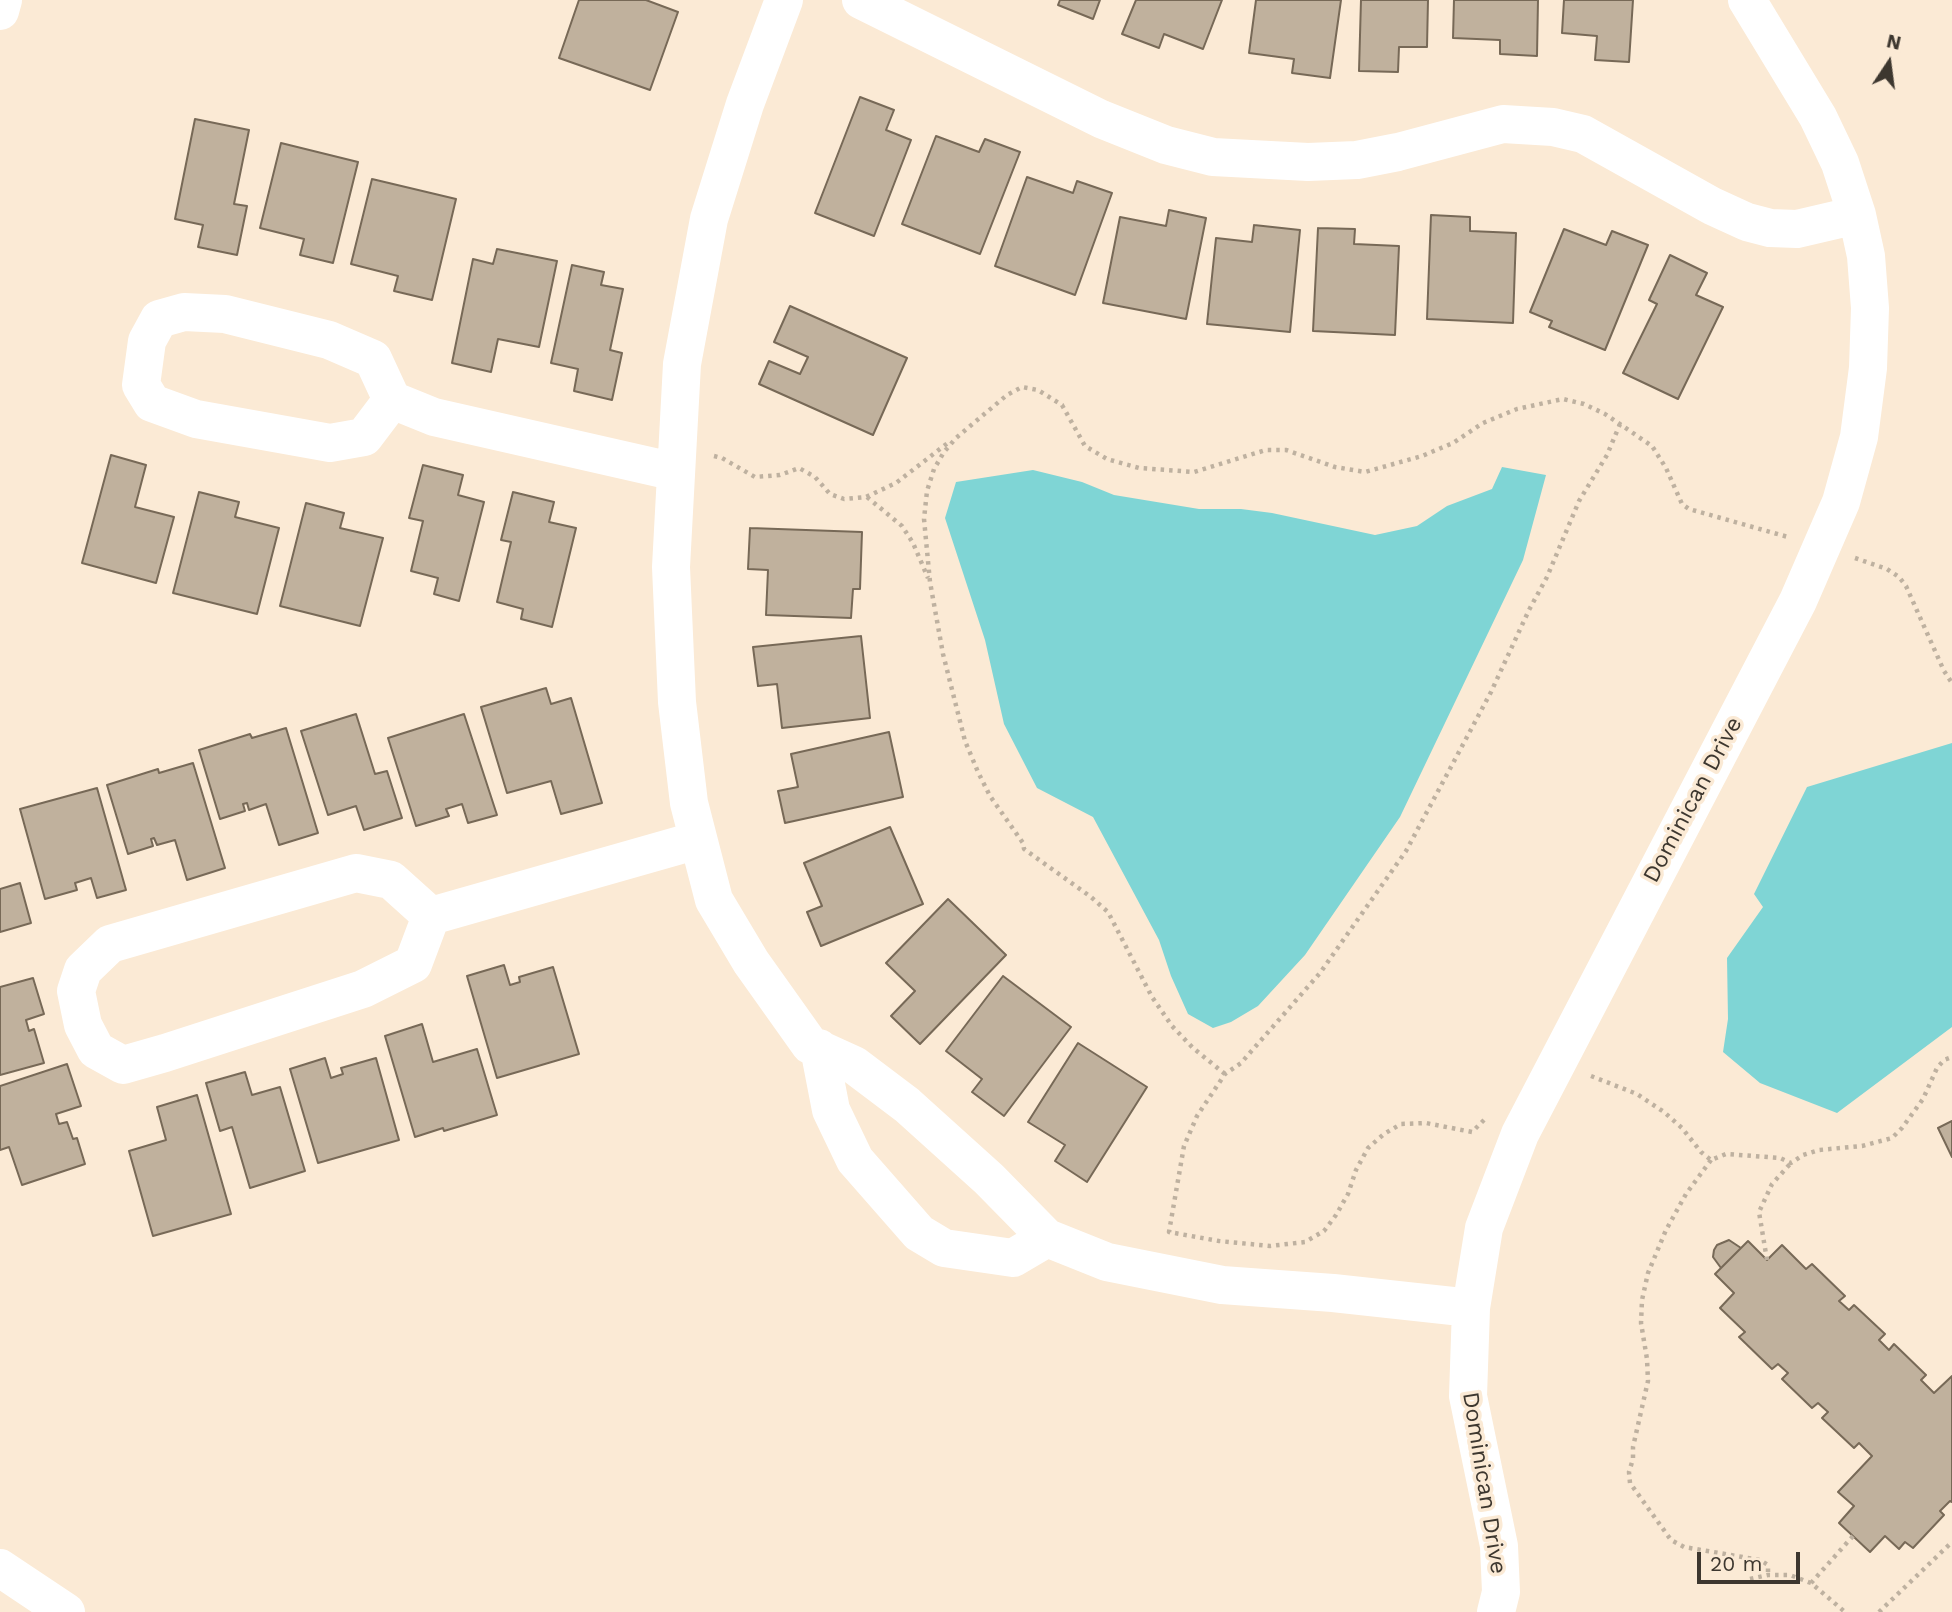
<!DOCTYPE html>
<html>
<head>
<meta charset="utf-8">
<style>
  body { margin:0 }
  #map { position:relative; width:1952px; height:1612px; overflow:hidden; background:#fbead5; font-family:"Work Sans",sans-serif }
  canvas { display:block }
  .north { position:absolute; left:1854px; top:28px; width:70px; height:70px; -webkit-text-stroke:5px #fbead5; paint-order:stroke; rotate:13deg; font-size:19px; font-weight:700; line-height:28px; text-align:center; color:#3d372f }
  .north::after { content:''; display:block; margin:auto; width:24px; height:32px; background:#3d372f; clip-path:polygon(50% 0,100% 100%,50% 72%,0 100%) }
  .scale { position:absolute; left:1697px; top:1552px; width:103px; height:32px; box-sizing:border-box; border:4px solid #3d372f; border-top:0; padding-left:9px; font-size:21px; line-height:24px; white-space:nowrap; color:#3d372f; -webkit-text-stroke:5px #fbead5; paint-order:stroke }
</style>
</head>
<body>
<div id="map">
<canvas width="1952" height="1612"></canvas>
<div class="north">N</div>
<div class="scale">20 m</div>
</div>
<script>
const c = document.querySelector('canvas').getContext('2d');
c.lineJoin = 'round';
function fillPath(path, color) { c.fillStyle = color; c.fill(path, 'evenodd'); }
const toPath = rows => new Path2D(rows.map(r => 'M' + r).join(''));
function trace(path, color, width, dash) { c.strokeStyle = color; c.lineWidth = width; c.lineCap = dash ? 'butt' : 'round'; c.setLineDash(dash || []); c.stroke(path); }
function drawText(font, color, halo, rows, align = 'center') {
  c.font = font + ' "Work Sans",sans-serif'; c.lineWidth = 7; c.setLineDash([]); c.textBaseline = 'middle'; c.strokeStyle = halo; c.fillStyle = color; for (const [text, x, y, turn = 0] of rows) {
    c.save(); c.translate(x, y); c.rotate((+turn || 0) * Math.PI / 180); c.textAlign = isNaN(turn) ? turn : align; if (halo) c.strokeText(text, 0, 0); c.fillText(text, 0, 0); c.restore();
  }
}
fillPath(toPath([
  [1502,467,1546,475,1523,560,1400,817,1305,955,1258,1006,1231,1022,1213,1028,1188,1014,1171,976,1159,940,1093,817,1037,788,1004,724,985,640,945,518,956,482,1033,470,1082,482,1114,495,1199,509,1241,509,1272,513,1375,535,1417,526,1447,506,1492,489],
  [1952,743,1952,1027,1837,1113,1760,1083,1723,1052,1728,1019,1727,958,1763,907,1754,894,1807,787]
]), '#7fd5d5');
const building = toPath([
  [579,0,646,0,678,12,650,90,559,58,579,0],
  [1060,0,1100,0,1093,19,1058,5,1060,0],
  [1136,0,1222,0,1203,49,1164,34,1159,48,1122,34,1136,0],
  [1256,0,1341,0,1330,78,1292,73,1294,59,1249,53,1256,0],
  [1361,0,1428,0,1427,47,1399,47,1398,72,1359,71,1361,0],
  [1454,0,1538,0,1537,56,1500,54,1500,40,1453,38,1454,0],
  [1564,0,1633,0,1629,62,1595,60,1597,36,1562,33,1564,0],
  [860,97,894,110,886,130,911,140,874,236,815,213,860,97],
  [195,119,249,130,234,204,247,206,237,255,198,247,203,225,175,219,195,119],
  [936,136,979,152,985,139,1020,152,980,254,902,224,936,136],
  [281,143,358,162,333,263,300,255,304,239,260,228,281,143],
  [1027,177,1073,193,1077,181,1112,193,1075,295,995,266,1027,177],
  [372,179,456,199,432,300,394,291,398,276,351,264,372,179],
  [1169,210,1206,218,1186,319,1103,303,1120,217,1166,226,1169,210],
  [1431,215,1470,217,1470,231,1516,233,1513,323,1427,319,1431,215],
  [1254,225,1300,230,1290,332,1207,324,1216,238,1252,242,1254,225],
  [1318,228,1355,229,1354,244,1399,246,1395,335,1313,331,1318,228],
  [1564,229,1606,245,1612,231,1648,245,1605,350,1549,327,1552,321,1530,312,1564,229],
  [497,249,557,261,539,347,498,339,491,372,452,363,473,259,493,264,497,249],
  [1670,255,1707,273,1696,295,1723,307,1678,399,1623,373,1657,304,1649,300,1670,255],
  [572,265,604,272,601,285,623,289,610,350,622,353,612,400,574,391,578,369,551,363,572,265],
  [790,306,907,358,873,435,759,384,769,361,800,374,808,357,774,342,790,306],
  [111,455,146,465,135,507,174,517,156,583,82,563,111,455],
  [423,465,463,475,458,495,484,502,459,601,434,594,438,578,411,571,423,521,409,518,423,465],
  [199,492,239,502,235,517,279,528,257,614,173,593,199,492],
  [513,492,554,502,549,522,576,528,552,627,521,619,523,609,497,602,511,542,501,540,513,492],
  [306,503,344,513,340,528,383,538,360,626,280,606,306,503],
  [750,528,862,532,860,589,853,589,851,618,766,615,768,570,748,569,750,528],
  [861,636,870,718,782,728,777,684,758,686,753,647,861,636],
  [546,688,551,704,571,698,602,803,561,814,551,781,507,793,481,707,546,688],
  [356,714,375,774,387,771,402,818,364,830,356,806,328,815,301,731,356,714],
  [464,714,497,815,468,823,462,804,446,809,449,816,416,826,388,738,464,714],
  [286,728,318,833,279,845,266,804,249,810,247,803,243,804,245,811,220,819,199,750,250,734,252,738,286,728],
  [889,732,903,797,785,823,778,791,798,787,791,754,889,732],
  [193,763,225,868,187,880,175,840,157,845,154,838,151,839,153,846,128,854,107,785,158,769,159,773,193,763],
  [97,788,126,890,97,898,91,878,75,883,77,890,45,899,20,809,97,788],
  [890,827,923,904,821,946,807,912,822,906,804,863,890,827],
  [20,883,31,923,0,932,0,889,20,883],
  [948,899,1006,955,920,1044,891,1016,915,991,886,963,948,899],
  [504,965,510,985,520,982,519,977,553,967,579,1054,497,1078,467,976,504,965],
  [1003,976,1071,1027,1004,1116,972,1092,982,1079,946,1051,1003,976],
  [33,978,44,1014,26,1020,29,1031,34,1029,44,1063,0,1075,0,987,33,978],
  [422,1024,433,1062,477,1049,497,1115,444,1131,443,1128,415,1137,385,1036,422,1024],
  [1078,1043,1147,1087,1087,1182,1055,1161,1065,1145,1028,1122,1078,1043],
  [325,1058,331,1078,343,1074,341,1068,376,1058,399,1140,318,1163,290,1069,325,1058],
  [67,1064,81,1106,56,1114,59,1124,67,1122,73,1139,77,1138,85,1164,22,1185,9,1147,0,1150,0,1086,67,1064],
  [245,1072,252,1095,280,1087,305,1171,250,1188,232,1127,220,1131,206,1083,245,1072],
  [197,1095,231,1214,153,1236,129,1151,166,1140,157,1107,197,1095],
  [1952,1121,1952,1157,1938,1128,1952,1121],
  [1729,1240,1741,1248,1721,1268,1713,1257,1714,1250,1717,1245,1729,1240],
  [1748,1241,1767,1260,1782,1245,1806,1269,1812,1264,1845,1296,1839,1301,1849,1310,1854,1305,1885,1334,1879,1340,1889,1350,1894,1344,1926,1375,1921,1380,1934,1393,1952,1376,1952,1502,1950,1501,1940,1511,1944,1515,1913,1548,1905,1542,1899,1549,1885,1536,1870,1552,1839,1523,1854,1506,1838,1492,1872,1456,1859,1443,1854,1448,1822,1418,1828,1412,1818,1403,1812,1408,1782,1379,1788,1373,1778,1364,1772,1369,1739,1337,1745,1332,1720,1308,1734,1293,1715,1274,1748,1241]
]);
fillPath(building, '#c0b19d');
trace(building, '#776957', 2);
trace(toPath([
  [714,456,722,458,755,477,780,475,799,468,815,477,830,494,844,499,866,497,896,483,949,442],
  [867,497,902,526,913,543,928,578],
  [1855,558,1887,569,1899,577,1906,586,1944,671,1952,683],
  [1225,1074,1193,1048,1172,1026,1152,997,1108,912,1091,897,1024,849,1023,843,990,796,978,772,965,741,943,654,930,582,924,519,927,491,934,469,944,452,956,438,1007,395,1022,387,1038,390,1062,405,1085,446,1107,459,1139,468,1194,472,1266,450,1286,450,1335,467,1365,472,1422,456,1453,443,1483,423,1517,409,1563,399,1584,404,1605,414,1652,446,1666,468,1682,504,1689,509,1788,537],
  [1591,1076,1637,1094,1664,1112,1682,1128,1701,1152,1711,1160,1726,1154,1780,1158,1791,1163,1803,1155,1819,1150,1862,1146,1892,1138,1902,1128,1923,1099,1937,1068,1944,1060,1952,1057],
  [1484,1120,1472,1132,1426,1123,1401,1124,1384,1134,1368,1148,1356,1170,1348,1194,1336,1215,1324,1231,1305,1242,1270,1246,1219,1241,1169,1232,1184,1146,1197,1116,1225,1074,1241,1063,1320,973,1406,851,1491,692,1529,610,1547,577,1579,501,1607,455,1620,424],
  [1711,1160,1686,1194,1666,1230,1648,1273,1642,1300,1641,1323,1647,1359,1648,1381,1633,1447,1633,1459,1629,1472,1630,1483,1671,1540,1684,1547,1760,1560,1768,1565,1768,1575],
  [1767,1260,1759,1212,1772,1184,1791,1163],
  [1750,1579,1768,1575,1790,1575,1811,1583,1845,1612],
  [1811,1583,1853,1536],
  [1879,1612,1952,1542]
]), '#beb1a0', 4.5, [3.5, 5]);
trace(toPath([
  [784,0,745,104,709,219,682,364,671,567,677,702,689,803,714,900,751,962,810,1045,854,1065,907,1105,989,1179,1047,1238,1107,1262,1222,1285,1333,1293,1471,1308],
  [861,0,1101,119,1166,145,1213,157,1308,162,1357,160,1398,152,1503,124,1553,127,1583,134,1712,206,1747,222,1770,228,1797,229,1857,215],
  [392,400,364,437,330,443,196,419,152,403,141,385,147,341,159,319,184,312,225,314,329,340,373,359,392,400,434,417,676,472],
  [431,916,413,964,363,989,165,1053,123,1065,96,1050,83,1025,76,991,83,970,110,944,356,873,391,880,431,916,698,840],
  [819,1048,831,1110,855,1160,919,1233,944,1248,1013,1258,1047,1238],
  [0,1568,66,1612],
  [1496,1612,1501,1592,1499,1546,1468,1396,1471,1308,1484,1228,1520,1134,1798,601,1841,502,1859,437,1868,368,1870,308,1866,256,1857,215,1840,163,1818,117,1747,0]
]), '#fff', 38);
trace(toPath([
  [0,11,3,0]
]), '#fff', 38);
drawText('23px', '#3d372f', '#fbead5', [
  ["Dominican Drive",1693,800,-62],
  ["Dominican Drive",1484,1483,81]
]);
</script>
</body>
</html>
